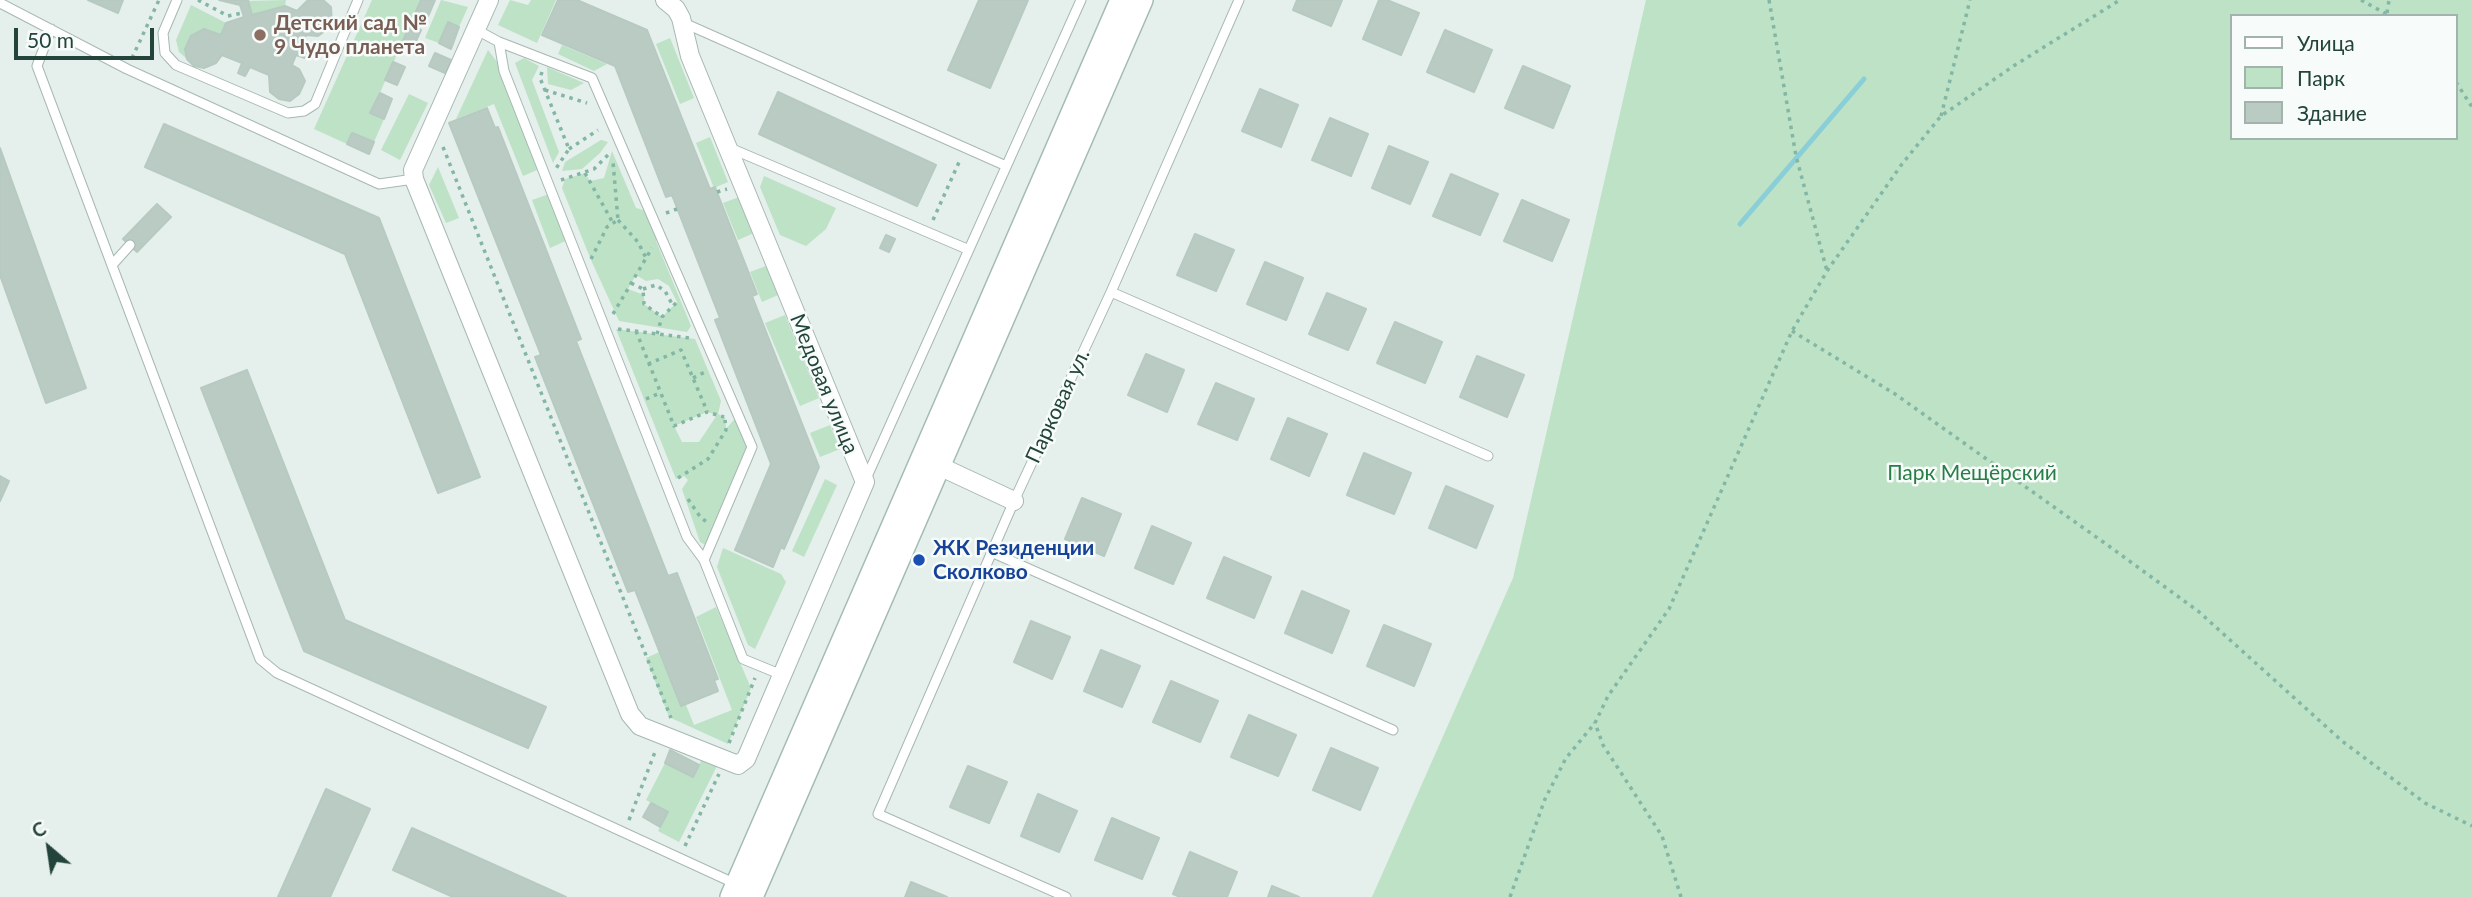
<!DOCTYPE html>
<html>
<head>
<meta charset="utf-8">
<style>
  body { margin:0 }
  #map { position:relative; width:2472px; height:897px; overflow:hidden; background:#e5efeb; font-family:Lato,sans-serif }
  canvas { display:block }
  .legend { position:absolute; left:2230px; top:14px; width:228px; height:126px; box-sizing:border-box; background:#f7fbf9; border:2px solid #a2b2ad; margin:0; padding:9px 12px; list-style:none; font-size:21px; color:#22443a }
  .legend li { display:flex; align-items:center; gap:14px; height:35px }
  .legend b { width:35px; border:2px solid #a2b2ad }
  .north { position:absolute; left:14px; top:813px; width:70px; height:70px; -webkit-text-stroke:5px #f7fbf9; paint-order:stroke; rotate:331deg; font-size:19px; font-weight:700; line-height:28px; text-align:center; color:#22443a }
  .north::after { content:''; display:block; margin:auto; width:24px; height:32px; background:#22443a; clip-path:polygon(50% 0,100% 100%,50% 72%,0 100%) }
  .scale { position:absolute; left:14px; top:28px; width:140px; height:32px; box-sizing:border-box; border:4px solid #22443a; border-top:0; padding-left:9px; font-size:21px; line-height:24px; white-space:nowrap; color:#22443a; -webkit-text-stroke:5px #f7fbf9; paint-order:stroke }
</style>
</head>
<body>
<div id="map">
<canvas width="2472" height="897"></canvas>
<ul class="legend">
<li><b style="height:9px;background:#fff"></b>Улица</li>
<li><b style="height:19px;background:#bde2c6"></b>Парк</li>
<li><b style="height:19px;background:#bacbc4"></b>Здание</li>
</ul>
<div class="north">С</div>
<div class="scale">50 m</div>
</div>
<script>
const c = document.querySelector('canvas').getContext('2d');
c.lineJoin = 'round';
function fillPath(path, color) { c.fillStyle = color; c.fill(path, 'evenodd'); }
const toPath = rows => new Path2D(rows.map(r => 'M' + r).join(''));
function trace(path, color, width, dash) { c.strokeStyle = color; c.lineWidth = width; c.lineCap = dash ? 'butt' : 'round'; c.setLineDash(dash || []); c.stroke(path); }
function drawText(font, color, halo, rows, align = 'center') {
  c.font = font + ' Lato,sans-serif'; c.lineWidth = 5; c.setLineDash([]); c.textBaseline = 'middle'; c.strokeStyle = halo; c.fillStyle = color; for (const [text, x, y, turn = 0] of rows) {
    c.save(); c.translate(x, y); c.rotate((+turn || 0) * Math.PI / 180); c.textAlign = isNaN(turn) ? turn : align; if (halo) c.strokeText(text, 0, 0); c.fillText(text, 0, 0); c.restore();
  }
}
fillPath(toPath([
  [286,0,285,6,252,15,247,1],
  [372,0,421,0,371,113,384,119,374,142,353,133,347,144,314,129],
  [441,0,468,7,459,27,447,22,439,43,425,38],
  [510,0,528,5,531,0,556,0,537,43,498,25],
  [1646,0,2472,0,2472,897,1372,897,1513,578],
  [2232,16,2456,16,2456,138,2232,138],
  [191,5,226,23,221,35,204,29,191,36,185,49,187,59,179,52,176,40],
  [670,38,694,98,680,104,656,44],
  [562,45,607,64,594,71,558,54],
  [488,50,504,71,542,168,523,176,494,104,456,119],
  [524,58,539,66,532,80,559,152,553,163,515,63],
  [547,67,584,83,571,90,548,84],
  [409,94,428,103,400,160,381,150],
  [710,137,728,182,714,188,696,143],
  [601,140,608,142,600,153,582,169,562,171,565,162],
  [612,151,636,208,650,212,660,234,656,241,691,326,687,332,619,321,591,260,562,188,565,179,585,173,590,181,604,178],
  [636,275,646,281,658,279,669,286,677,302,662,317,644,304,644,295,628,289],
  [438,167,459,218,446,223,429,185],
  [764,176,836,208,826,229,806,246,780,235,760,187],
  [552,193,570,239,550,248,532,200],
  [739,197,754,233,738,240,723,203],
  [766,266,778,295,762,302,750,272],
  [785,315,819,398,800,406,765,323],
  [616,329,695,339,721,401,718,414,725,417,726,429,738,415,752,447,709,547,700,542,682,489,688,480,684,476,676,479],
  [707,412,717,415,699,442,682,442,674,426],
  [830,425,840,449,820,457,810,433],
  [825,479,837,485,804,557,792,551],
  [723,548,781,574,786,582,755,649,748,645,717,567],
  [716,607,751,688,728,744,669,717,646,658,664,650,694,725,732,710,696,617],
  [702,759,717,766,679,842,658,831,668,812,646,800,665,763,693,777]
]), '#bde2c6');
trace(toPath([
  [1740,224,1864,79]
]), '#8aced8', 5);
const building = toPath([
  [88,0,123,0,118,13,88,0],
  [219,0,248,0,252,15,285,6,297,11,308,0,323,0,331,7,332,26,318,36,306,35,301,47,308,51,305,58,296,55,292,65,299,69,305,81,299,94,290,101,279,99,270,92,269,75,250,67,245,76,238,73,242,63,222,55,216,63,204,68,194,66,187,59,185,49,191,36,204,29,221,35,226,23,244,17,240,5,219,0],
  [421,0,435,0,426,21,414,16,421,0],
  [558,0,577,0,647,30,710,189,715,187,757,294,752,296,819,467,784,549,781,547,773,567,735,550,771,464,715,320,720,318,672,195,666,197,615,66,542,35,558,0],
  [979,0,1028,0,990,88,948,70,979,0],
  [1297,0,1342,0,1331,26,1293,10,1297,0],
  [1379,0,1387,0,1419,13,1401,55,1363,39,1379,0],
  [448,22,459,27,451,49,439,43,448,22],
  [410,25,421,30,412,50,401,45,410,25],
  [1445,30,1492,50,1474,92,1427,72,1445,30],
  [435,53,451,60,445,73,429,66,435,53],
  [393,62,405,67,397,85,385,80,393,62],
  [1523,66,1570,86,1553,128,1505,108,1523,66],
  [1260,89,1298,105,1281,147,1242,131,1260,89],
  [778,92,936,165,917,206,759,134,778,92],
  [380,93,392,99,384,119,370,113,380,93],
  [487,108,495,128,498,127,581,339,576,341,668,576,677,573,718,679,714,680,718,691,681,706,635,590,628,592,535,357,541,355,449,123,487,108],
  [1330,118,1368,134,1351,176,1312,160,1330,118],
  [164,124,379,218,480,477,438,493,345,254,145,167,164,124],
  [352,133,374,142,369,154,347,144,352,133],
  [1389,146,1428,162,1410,204,1372,188,1389,146],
  [0,148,86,388,46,403,0,275,0,148],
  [1451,174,1498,194,1480,235,1433,216,1451,174],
  [1522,200,1569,220,1552,261,1504,241,1522,200],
  [157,204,171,217,137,252,123,239,157,204],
  [1195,234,1234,250,1216,291,1177,275,1195,234],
  [886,235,895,239,889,252,880,248,886,235],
  [1265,262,1303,278,1286,320,1247,304,1265,262],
  [1327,293,1366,309,1348,350,1309,334,1327,293],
  [1395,322,1442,342,1425,383,1377,363,1395,322],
  [1146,354,1184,370,1167,412,1128,395,1146,354],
  [1477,356,1524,375,1507,417,1460,397,1477,356],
  [247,370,345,620,546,707,528,748,304,651,201,388,247,370],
  [1216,383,1254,399,1237,440,1198,424,1216,383],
  [1288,418,1327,434,1309,476,1271,459,1288,418],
  [1364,453,1411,473,1394,514,1347,495,1364,453],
  [0,476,9,481,0,501,0,476],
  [1446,486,1493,506,1476,548,1429,528,1446,486],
  [1082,498,1121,514,1104,556,1065,539,1082,498],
  [1152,526,1191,543,1173,584,1135,568,1152,526],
  [1224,557,1271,577,1254,618,1207,598,1224,557],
  [1302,591,1349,611,1332,653,1285,633,1302,591],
  [1031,621,1070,637,1052,679,1014,662,1031,621],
  [1384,625,1431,644,1414,686,1367,666,1384,625],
  [1101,650,1140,666,1122,707,1084,691,1101,650],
  [1171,681,1218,701,1200,742,1153,722,1171,681],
  [1249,715,1296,735,1278,776,1231,757,1249,715],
  [1331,748,1378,768,1360,810,1313,790,1331,748],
  [670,750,699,765,693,777,665,763,670,750],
  [968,766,1007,782,989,823,950,807,968,766],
  [326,789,370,809,330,897,278,897,326,789],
  [1038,794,1077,811,1059,852,1021,836,1038,794],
  [651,803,668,812,660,827,643,817,651,803],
  [1112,818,1159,838,1142,879,1095,860,1112,818],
  [412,828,566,897,453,897,393,870,412,828],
  [1190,852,1237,872,1227,897,1180,897,1173,894,1190,852],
  [911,882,947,897,905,897,911,882],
  [1272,886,1299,897,1268,897,1272,886]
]);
fillPath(building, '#bacbc4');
trace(building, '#b7cac1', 2);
const lane = toPath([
  [177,0,163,33,165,53,176,65,288,113,304,111,315,104,358,0],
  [0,3,127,69,379,184,414,179],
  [684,23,1004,165],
  [51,29,37,66,260,659,277,673,736,884],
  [475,29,499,42,592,78,752,447,704,560,743,659,782,675],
  [499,42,504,71,687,537,704,560],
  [730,148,967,249],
  [112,265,130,245],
  [1111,292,1488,456],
  [865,481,1081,0],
  [991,552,1393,730],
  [1066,897,878,814,1014,501,1111,292,1239,0]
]);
const street = toPath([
  [489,0,413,170,414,179,630,714,640,726,738,765,746,759,865,482,690,56,681,18,676,9,665,0],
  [939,466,1014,501]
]);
const secondary = toPath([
  [731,897,1121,0],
  [752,897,1142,0]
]);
trace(lane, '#a7b8b2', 11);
trace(street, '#a7b8b2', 20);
trace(secondary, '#a3bcb2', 24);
trace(toPath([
  [198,0,228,16,242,13],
  [1769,0,1796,156,1827,271],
  [2361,0,2390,16],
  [2387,13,2389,0],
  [132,58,159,0],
  [542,72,540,78,569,149,555,170],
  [2456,82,2472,107],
  [545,90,587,103],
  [1941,116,1970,0],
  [443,147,671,718],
  [569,149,598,130],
  [585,173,613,223],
  [561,180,594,169,611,152],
  [717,192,727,189],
  [666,213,677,209],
  [618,220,638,242,646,258],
  [933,220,960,160],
  [591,259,607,227,618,220,613,162],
  [631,283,643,289,644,304,662,317],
  [643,289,656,285,665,291,672,304],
  [613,314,652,248],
  [618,329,690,338],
  [636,331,674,426,707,412,724,417],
  [1792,331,1895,394,2106,544,2198,611,2342,741,2425,803,2472,826],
  [657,334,662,317,677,302],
  [648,364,681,350,707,411],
  [693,378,707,371],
  [646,399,660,393],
  [678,478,708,459,726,430,725,420],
  [688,499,701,518,707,522],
  [729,743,755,678],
  [629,820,655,752],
  [685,846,719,774],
  [1510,897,1545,799,1566,758,1595,723],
  [1681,897,1662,836,1603,745,1595,723,1608,696,1669,609,1792,331,1827,271,1902,164,1941,116,2015,65,2120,0]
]), '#83b6a4', 3.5, [3.5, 5]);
trace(lane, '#fff', 9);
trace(street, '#fff', 18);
trace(secondary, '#fff', 21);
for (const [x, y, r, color] of [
  [260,35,7,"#8d6e63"],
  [919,560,7,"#1a4fb4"]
]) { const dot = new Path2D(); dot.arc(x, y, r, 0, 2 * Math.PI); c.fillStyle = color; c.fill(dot); trace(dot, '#f7fbf9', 2.5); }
drawText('bold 21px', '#785e54', '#f7fbf9', [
  ["Детский сад №",274,23],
  ["9 Чудо планета",274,47]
], 'left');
drawText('21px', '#22443a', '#f7fbf9', [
  ["Медовая улица",824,384,68],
  ["Парковая ул.",1058,406,-65]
]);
drawText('21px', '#287e47', '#f7fbf9', [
  ["Парк Мещёрский",1972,473]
]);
drawText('bold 21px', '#164399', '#f7fbf9', [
  ["ЖК Резиденции",933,548],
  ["Сколково",933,572]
], 'left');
</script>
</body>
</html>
